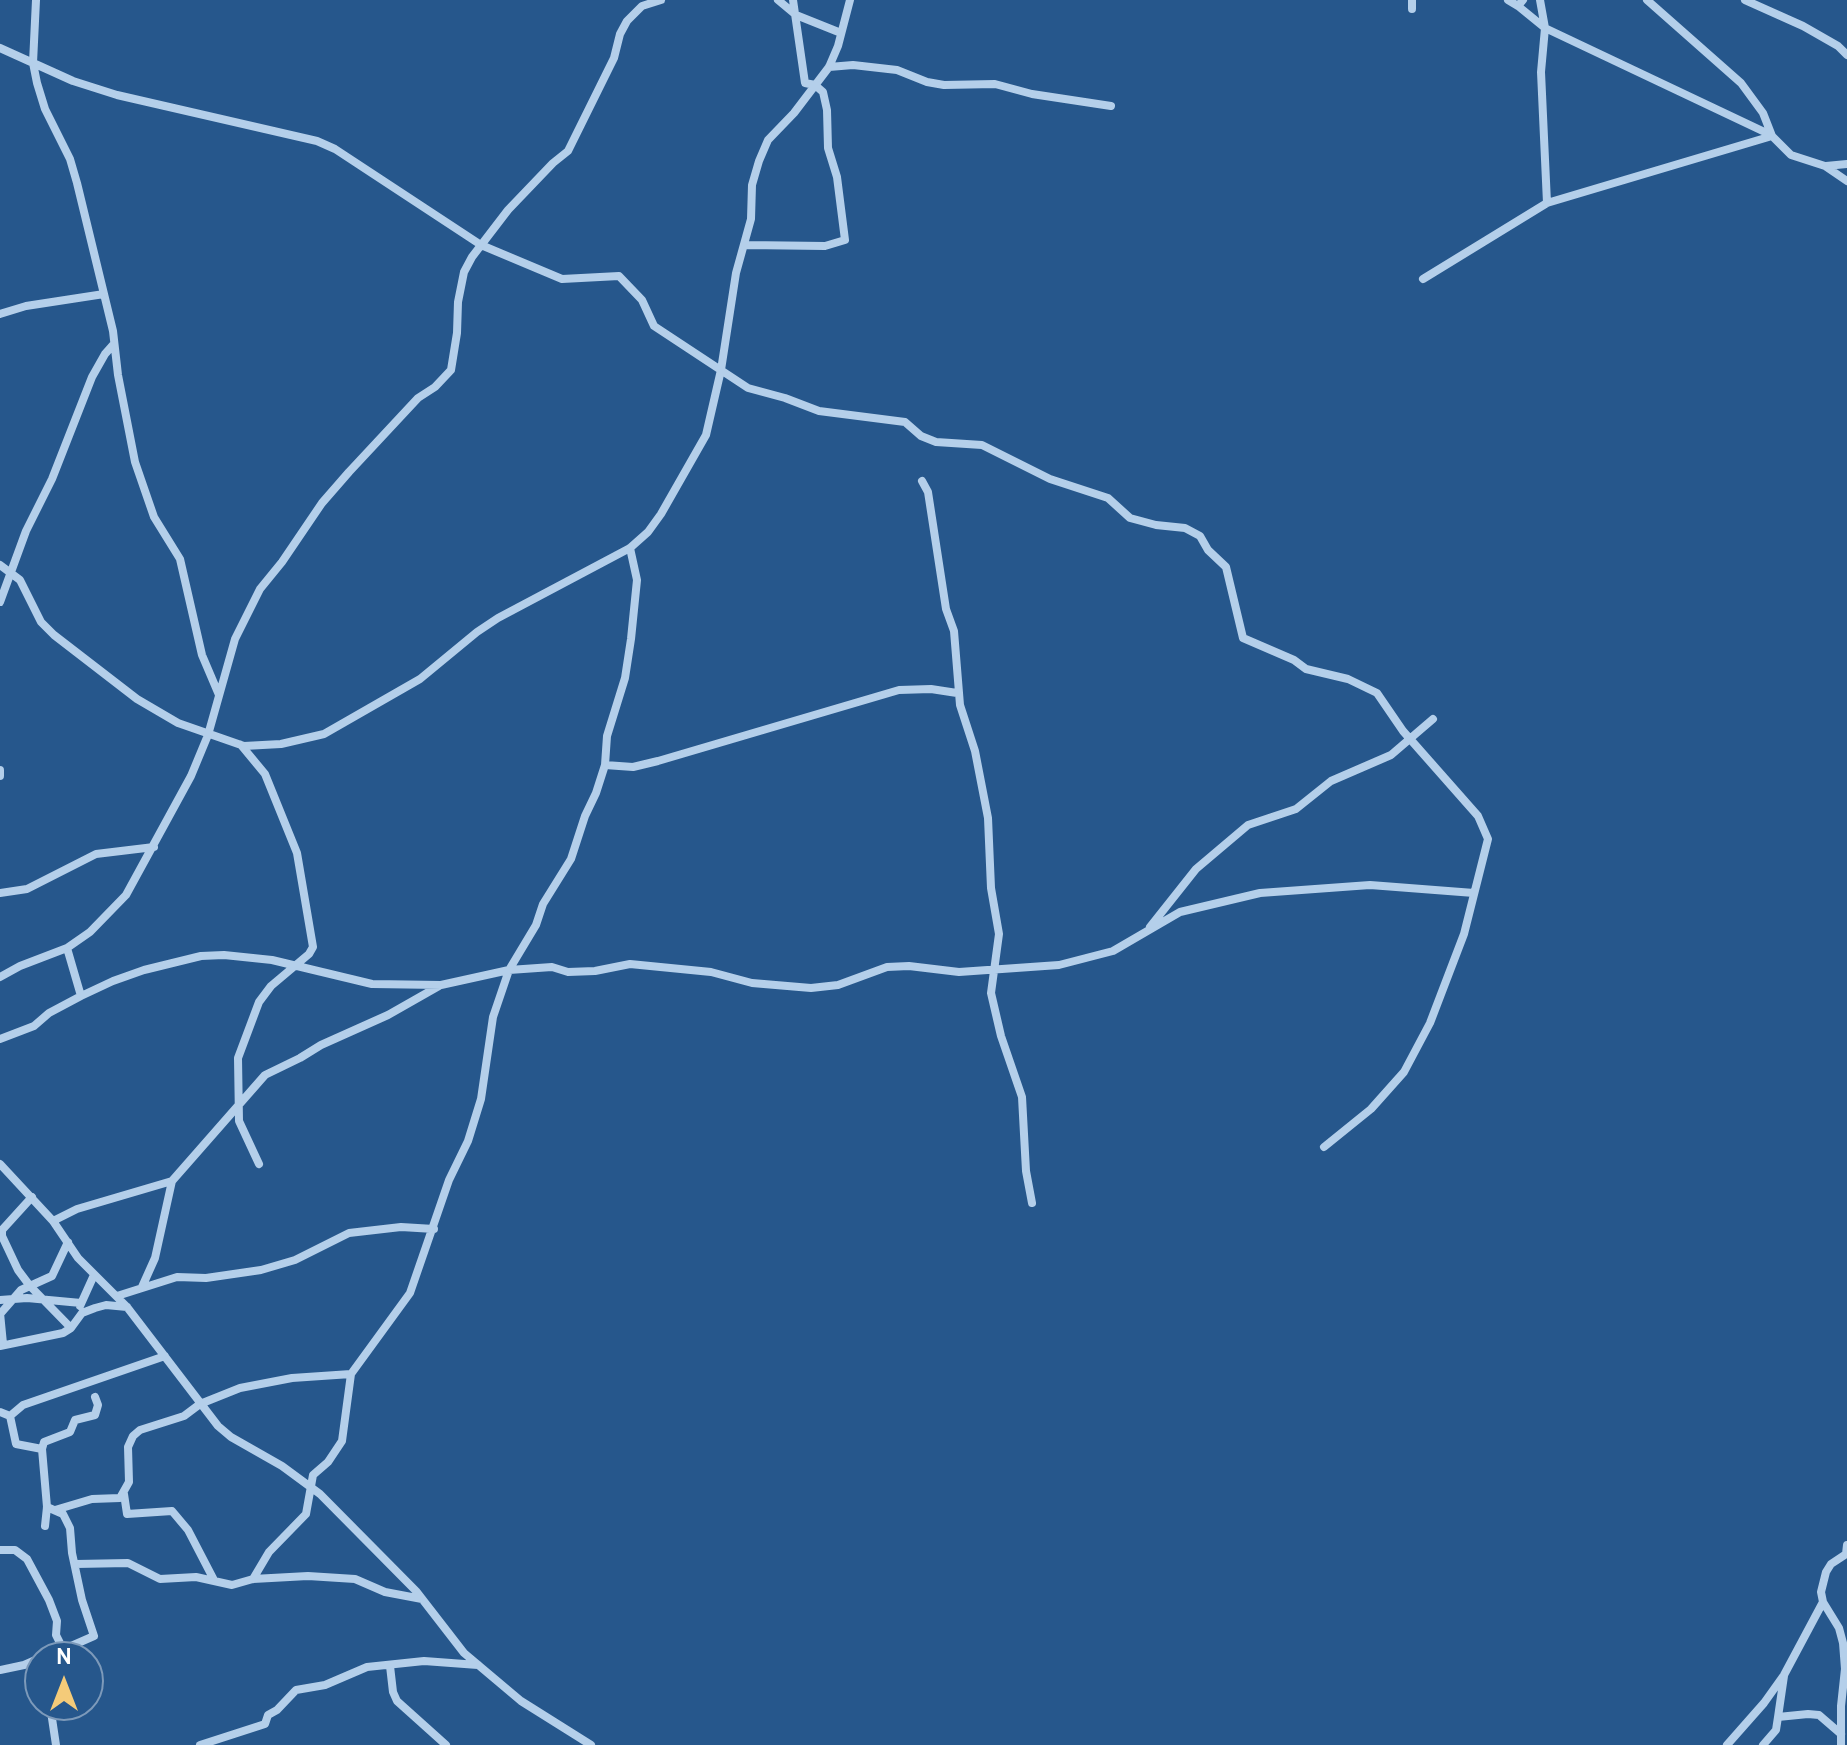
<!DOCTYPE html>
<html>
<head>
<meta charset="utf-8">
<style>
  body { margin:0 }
  #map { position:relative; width:1847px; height:1745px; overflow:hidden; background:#26578c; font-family:Overpass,sans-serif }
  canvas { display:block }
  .north { position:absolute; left:24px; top:1641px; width:80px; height:80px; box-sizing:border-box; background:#26578c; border:2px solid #7d9aba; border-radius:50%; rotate:0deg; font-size:22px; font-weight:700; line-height:32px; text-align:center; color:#fff }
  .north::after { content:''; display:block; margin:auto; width:28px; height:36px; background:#f4cb79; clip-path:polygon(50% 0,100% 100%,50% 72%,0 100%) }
</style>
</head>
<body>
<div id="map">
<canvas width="1847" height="1745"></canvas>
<div class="north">N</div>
</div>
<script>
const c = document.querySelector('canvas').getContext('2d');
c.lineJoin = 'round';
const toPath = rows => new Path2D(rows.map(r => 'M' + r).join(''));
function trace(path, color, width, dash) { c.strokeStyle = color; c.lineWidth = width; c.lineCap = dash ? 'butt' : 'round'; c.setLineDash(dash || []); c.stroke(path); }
trace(toPath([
  [36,0,33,63,37,83,45,109,70,159,77,183,113,331,118,375,135,462,154,517,180,559,202,655,219,695],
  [778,0,796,15,841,33],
  [1508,0,1518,6,1523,0],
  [1540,0,1545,28,1541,72,1547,203],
  [1647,0,1741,83,1763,113,1772,136,1791,155,1825,166,1847,181],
  [1745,0,1803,26,1838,46,1847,55],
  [1518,6,1545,28,1771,135],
  [1412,9,1412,0],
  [0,48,73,81,117,95,317,141,335,149,481,245,562,279,619,276,642,300,654,326,748,388,785,398,819,411,905,422,921,436,936,442,982,445,1050,479,1108,498,1130,518,1156,525,1185,528,1200,536,1208,550,1226,567,1243,638,1294,660,1306,669,1348,679,1377,693,1403,731,1478,816,1488,839,1464,934,1430,1023,1404,1072,1371,1109,1324,1147],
  [829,67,853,65,897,70,927,82,944,85,995,84,1032,94,1111,106],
  [1826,166,1847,164],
  [746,245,825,246,845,240,837,177,828,148,827,110,823,92,815,85,805,83,793,0],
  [1423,279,1547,203,1772,136],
  [0,314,26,306,104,294],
  [922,481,928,492,946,609,954,631,960,705,975,751,988,818,991,888,999,934,991,993,1001,1036,1022,1097,1026,1171,1032,1203],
  [0,565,20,580,41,622,54,635,137,699,178,723,244,746,281,744,324,734,420,679,477,632,498,618,630,548,648,532,661,514,706,435,721,370,736,273,751,219,752,185,759,161,768,140,794,113,829,67,838,46,850,0],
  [0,602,26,531,52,479,92,377,105,354,113,345],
  [241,745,265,774,297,853,313,947,309,954,271,986,259,1002,238,1058,239,1121,259,1164],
  [605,765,633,767,658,761,899,690,931,689,957,693],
  [0,770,0,776],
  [0,893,27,889,96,854,154,847],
  [1150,927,1196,869,1248,825,1296,809,1331,781,1391,755,1433,719],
  [0,977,20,966,67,948,90,932,126,895,191,776,208,735,235,639,260,589,282,562,322,503,349,472,418,398,435,387,451,370,457,333,458,302,464,272,472,257,508,210,553,163,568,151,614,58,620,34,627,21,642,6,661,0],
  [81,996,113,981,144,970,201,956,224,955,272,960,372,984,441,985,509,970,552,967,568,972,595,971,630,964,711,972,752,983,811,988,838,985,887,967,909,966,959,972,1059,965,1113,951,1180,912,1260,893,1370,885,1474,893],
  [0,1039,34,1026,49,1013,81,996,67,948],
  [0,1164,53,1221,78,1258,127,1307,218,1426,231,1437,282,1466,320,1494,416,1591,464,1653,521,1701,591,1745],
  [32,1197,2,1230,2,1236,18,1270,30,1286,71,1328],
  [53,1221,77,1209,172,1181],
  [142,1287,155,1258,172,1181,265,1075,300,1058,321,1045,388,1015,439,986],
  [117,1296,177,1277,206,1278,261,1270,295,1260,349,1233,401,1227,434,1229],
  [0,1300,27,1298,81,1303],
  [80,1306,94,1275],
  [0,1313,3,1344],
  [0,1314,21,1290,52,1276,68,1242],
  [0,1346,63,1333,71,1328,82,1313,95,1308,106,1305,127,1307],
  [0,1412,10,1416,16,1444,42,1449,47,1507,45,1526],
  [10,1416,23,1405,165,1356],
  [42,1449,44,1442,70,1432,75,1420,95,1415,98,1405,95,1397],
  [124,1494,127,1514,172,1511,188,1530,214,1580],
  [55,1510,92,1499,120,1498,129,1482,128,1447,133,1436,140,1430,184,1416,200,1404,240,1388,292,1378,351,1374],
  [0,1550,15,1550,27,1559,49,1600,57,1621,56,1635,63,1649],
  [76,1564,128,1563,160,1579,196,1577,232,1585,253,1579,308,1576,355,1579,385,1592,422,1599],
  [253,1579,269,1552,306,1514,313,1475,328,1462,342,1441,351,1374,410,1293,449,1180,468,1141,481,1099,493,1017,509,970,536,925,543,904,571,859,585,816,596,793,605,765,607,736,625,678,631,639,637,580,630,548],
  [46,1657,94,1636,82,1600,72,1553,70,1528,63,1514,47,1507],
  [390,1666,393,1692,397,1701,446,1745],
  [0,1670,24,1665,40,1658],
  [1784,1676,1778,1717,1808,1714,1819,1715,1841,1734],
  [50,1705,56,1745],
  [200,1745,265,1724,268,1715,277,1710,296,1690,325,1685,367,1667,424,1661,478,1665],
  [1727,1745,1764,1703,1784,1675,1823,1602],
  [1763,1745,1776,1730,1778,1717],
  [1841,1745,1841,1706,1845,1669,1843,1643,1839,1628,1823,1602,1821,1592,1826,1572,1831,1564,1846,1554,1847,1545]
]), '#b4cfea', 8);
</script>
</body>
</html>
